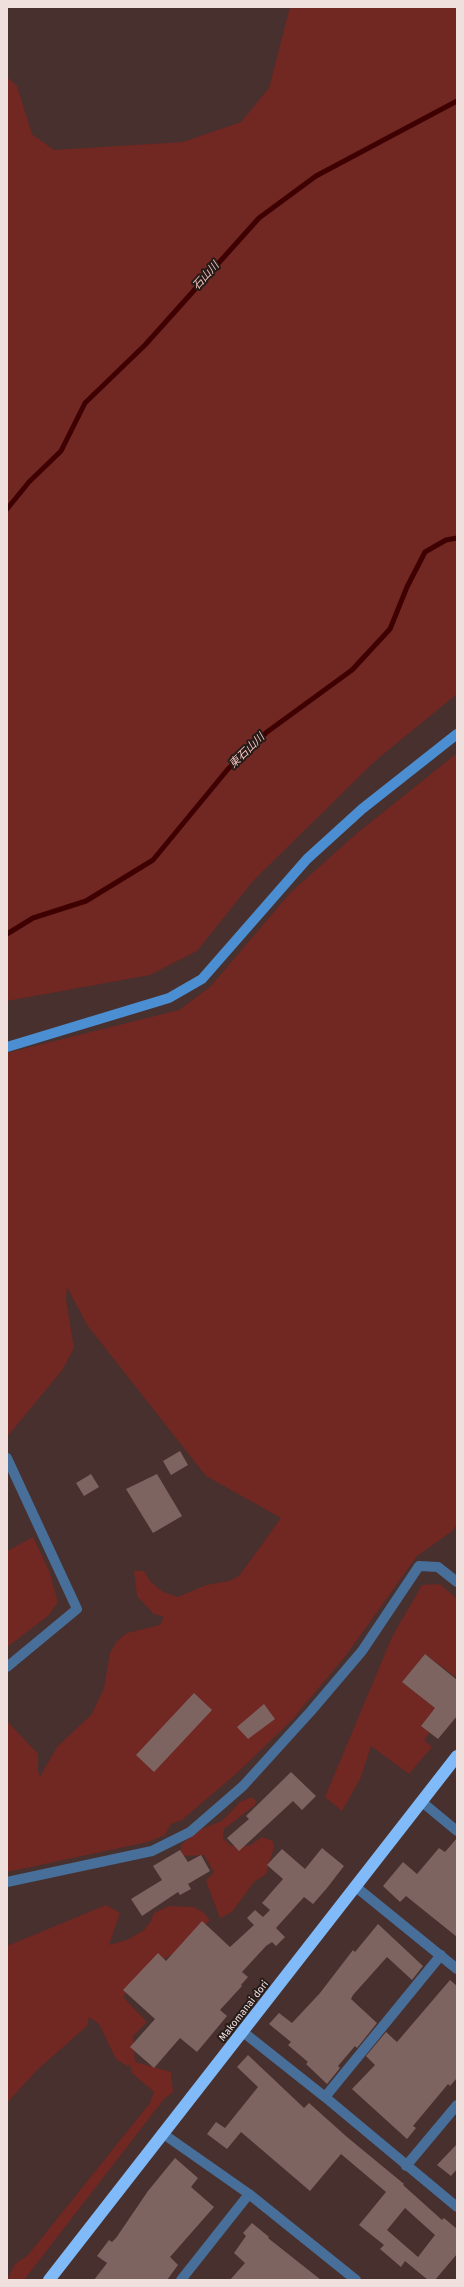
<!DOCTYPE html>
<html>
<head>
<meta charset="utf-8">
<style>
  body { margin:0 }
  #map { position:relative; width:464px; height:2287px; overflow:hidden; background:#47302d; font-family:"Fira Sans",sans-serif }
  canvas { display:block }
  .frame { position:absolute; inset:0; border:8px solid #efdfdd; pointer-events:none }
</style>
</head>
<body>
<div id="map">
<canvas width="464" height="2287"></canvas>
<div class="frame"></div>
</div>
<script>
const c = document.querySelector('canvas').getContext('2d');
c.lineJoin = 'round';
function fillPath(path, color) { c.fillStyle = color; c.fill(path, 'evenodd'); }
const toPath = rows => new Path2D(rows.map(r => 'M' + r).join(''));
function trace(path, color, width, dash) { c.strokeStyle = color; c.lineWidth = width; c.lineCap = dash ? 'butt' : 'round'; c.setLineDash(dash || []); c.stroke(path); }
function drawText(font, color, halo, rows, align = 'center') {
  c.font = font + ' "Fira Sans","Noto Sans JP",sans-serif'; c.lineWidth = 4; c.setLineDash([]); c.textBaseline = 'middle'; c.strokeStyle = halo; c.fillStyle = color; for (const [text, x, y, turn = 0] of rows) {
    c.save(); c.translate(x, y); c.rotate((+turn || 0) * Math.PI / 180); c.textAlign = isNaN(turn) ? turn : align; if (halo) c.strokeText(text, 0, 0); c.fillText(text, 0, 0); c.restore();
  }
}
fillPath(toPath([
  [290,7,457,7,457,694,375,761,253,881,197,951,150,975,7,1001,7,77,17,86,32,134,54,150,183,142,241,122,269,88],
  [457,753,457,1524,451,1532,417,1556,347,1654,292,1720,237,1773,182,1820,171,1824,165,1835,148,1842,7,1872,7,1721,38,1754,38,1771,40,1777,57,1747,92,1714,104,1688,110,1653,117,1641,127,1633,160,1625,164,1617,154,1614,137,1596,134,1571,144,1571,150,1581,163,1592,178,1597,206,1585,229,1581,239,1576,281,1518,206,1476,87,1325,67,1287,66,1300,74,1348,63,1369,7,1437,7,1053,179,1010,210,987,291,892,356,834],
  [33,1537,49,1571,58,1602,48,1616,7,1647,7,1551],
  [440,1584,457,1599,457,1678,425,1654,402,1682,435,1708,421,1726,430,1732,424,1740,432,1747,409,1774,371,1746,361,1777,342,1811,325,1797,392,1637,422,1585],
  [252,1797,256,1801,255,1805,224,1829,223,1838,231,1846,249,1846,262,1837,273,1841,274,1847,266,1874,254,1882,232,1912,220,1918,206,1881,214,1872,204,1855,180,1856,181,1845,199,1830,222,1821,240,1802],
  [106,1905,120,1913,109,1945,127,1940,144,1930,151,1921,154,1913,169,1906,194,1907,203,1912,210,1920,181,1950,167,1957,142,1975,123,1997,147,2022,133,2036,135,2062,171,2072,173,2092,164,2099,24,2280,7,2280,15,2264,28,2255,150,2103,154,2092,132,2073,130,2065,127,2066,116,2059,99,2024,89,2017,87,2026,37,2070,7,2103,7,1946]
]), '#712722');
trace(toPath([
  [7,509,29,482,61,451,85,403,145,345,259,218,316,176,457,101],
  [7,934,33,918,86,901,153,860,228,769,267,732,352,670,390,629,407,587,425,552,446,540,457,538]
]), '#3e0001', 5);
fillPath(toPath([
  [180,1451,188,1465,171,1475,163,1461],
  [91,1474,99,1487,84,1496,76,1483],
  [157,1474,182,1516,153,1533,126,1489],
  [425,1654,457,1680,457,1716,438,1739,421,1726,435,1708,402,1682],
  [194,1693,212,1710,154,1772,136,1755],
  [264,1704,275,1719,248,1739,237,1727],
  [291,1772,316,1796,302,1810,293,1801,239,1851,227,1838,249,1819,246,1816],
  [457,1838,457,1937,406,1896,400,1902,383,1886,403,1862,417,1874,439,1848,445,1852],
  [322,1848,344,1866,327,1888,313,1904,304,1897,276,1928,285,1937,276,1946,272,1942,266,1946,242,1972,248,1977,241,1985,242,1986,220,2010,227,2016,197,2052,180,2038,154,2068,130,2047,155,2019,123,1990,158,1953,166,1961,202,1921,230,1947,254,1925,247,1918,255,1910,263,1917,270,1910,262,1903,283,1879,267,1865,282,1849,305,1869],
  [180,1850,188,1862,201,1855,210,1871,188,1884,191,1889,180,1895,178,1892,142,1916,131,1899,162,1880,153,1866],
  [378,1924,423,1966,412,1980,387,1957,353,1995,351,1999,377,2023,357,2048,355,2046,338,2066,340,2068,327,2084,306,2064,308,2062,288,2045,291,2042,269,2024,279,2013,292,2023,320,1993,353,1950,355,1952],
  [450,1980,457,1986,457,2078,450,2086,448,2084,413,2126,416,2128,407,2139,352,2089,375,2065,366,2056,386,2032,397,2042],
  [248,2055,304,2108,309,2103,347,2137,404,2184,403,2185,442,2220,444,2218,457,2229,457,2254,435,2280,428,2280,405,2261,401,2267,380,2249,384,2245,359,2225,386,2192,341,2154,310,2191,241,2132,227,2149,207,2134,216,2122,225,2128,258,2087,237,2067],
  [405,2208,435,2235,418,2257,387,2230],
  [457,2144,457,2169,451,2176,437,2165],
  [175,2158,198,2178,191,2187,214,2207,170,2257,178,2265,167,2280,94,2280,107,2263,97,2256,109,2240,112,2242,116,2238,148,2191],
  [252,2223,269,2237,268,2238,321,2280,230,2280,245,2263,234,2253,246,2236,243,2233]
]), '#7e6461');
trace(toPath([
  [7,1458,77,1609,7,1667],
  [422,1802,457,1831],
  [7,1882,152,1851,190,1832,243,1786,311,1711,362,1651,419,1566,438,1567,457,1582],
  [356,1887,457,1969],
  [243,2032,325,2097,457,2207],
  [325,2097,441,1955],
  [162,2133,249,2194,356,2280],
  [406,2166,457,2105],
  [181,2280,249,2194]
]), '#476f9a', 10);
trace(toPath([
  [7,1047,169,998,202,979,307,859,362,809,457,734]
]), '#4b8ed2', 10);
trace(toPath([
  [49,2280,457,1756]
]), '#80baf9', 12);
drawText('10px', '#efdfdd', '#251b19', [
  ["Makomanai dori",244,2011,-52]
]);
drawText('italic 11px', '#f7c3bc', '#251b19', [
  ["石山川",206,276,-48],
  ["東石山川",247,751,-44]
]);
</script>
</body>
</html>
